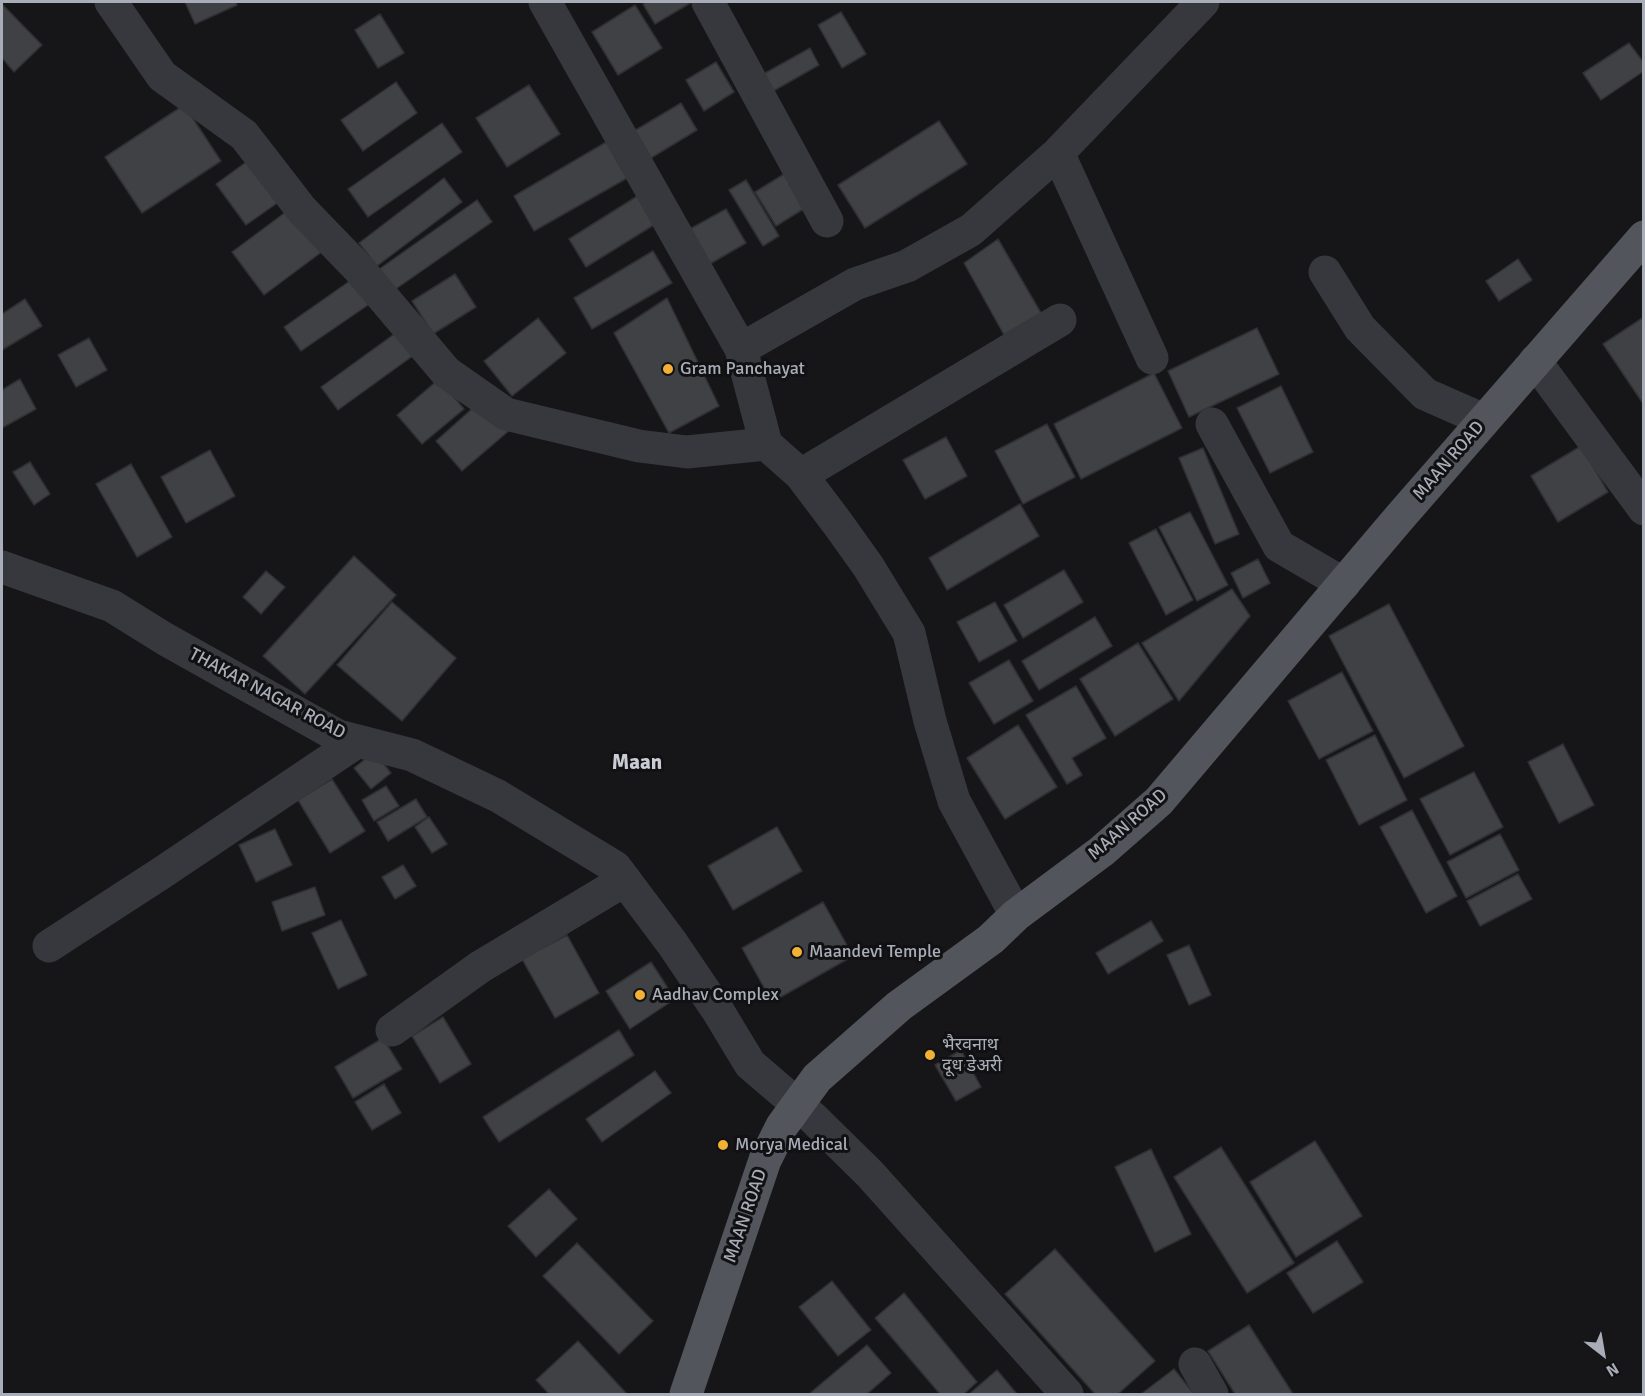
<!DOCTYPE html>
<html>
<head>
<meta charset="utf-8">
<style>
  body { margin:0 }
  #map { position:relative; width:1645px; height:1396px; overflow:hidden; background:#161618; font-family:Signika,sans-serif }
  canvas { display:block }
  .frame { position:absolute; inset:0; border:3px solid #a8adb8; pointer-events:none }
  .north { position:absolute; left:1573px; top:1324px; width:60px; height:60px; -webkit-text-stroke:4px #111113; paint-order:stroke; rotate:149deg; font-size:16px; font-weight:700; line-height:24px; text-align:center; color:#a8adb8 }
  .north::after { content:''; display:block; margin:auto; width:21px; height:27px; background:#a8adb8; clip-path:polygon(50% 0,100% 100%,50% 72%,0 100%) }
</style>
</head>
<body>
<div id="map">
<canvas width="1645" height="1396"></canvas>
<div class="frame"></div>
<div class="north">N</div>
</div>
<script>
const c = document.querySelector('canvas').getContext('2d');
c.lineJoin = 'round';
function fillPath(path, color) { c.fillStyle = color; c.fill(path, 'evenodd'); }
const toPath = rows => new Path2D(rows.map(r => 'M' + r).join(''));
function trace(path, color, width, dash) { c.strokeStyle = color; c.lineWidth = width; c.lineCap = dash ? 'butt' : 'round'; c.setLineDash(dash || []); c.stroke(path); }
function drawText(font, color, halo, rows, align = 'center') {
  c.font = font + ' Signika,"Noto Sans Devanagari",sans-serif'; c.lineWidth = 6; c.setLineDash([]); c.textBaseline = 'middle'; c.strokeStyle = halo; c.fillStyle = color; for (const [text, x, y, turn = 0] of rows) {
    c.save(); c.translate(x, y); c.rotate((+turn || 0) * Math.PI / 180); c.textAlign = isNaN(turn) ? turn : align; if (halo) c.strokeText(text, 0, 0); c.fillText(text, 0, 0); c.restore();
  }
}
const building = toPath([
  [185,2,236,2,237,5,195,24,185,2],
  [646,2,692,2,655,24,643,4,646,2],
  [2,4,42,45,14,72,2,58,2,4],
  [635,5,662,48,618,75,592,32,635,5],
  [841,12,866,54,842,68,818,25,841,12],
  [380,14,404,53,378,68,355,30,380,14],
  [1629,43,1644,63,1644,71,1601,100,1583,73,1629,43],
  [810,48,819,65,768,94,758,77,810,48],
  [716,62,734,92,704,111,686,80,716,62],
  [396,82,417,113,363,151,341,120,396,82],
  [529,85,560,134,507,167,476,118,529,85],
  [681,103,697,130,651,158,634,131,681,103],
  [184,105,221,161,142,213,105,157,184,105],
  [939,121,967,164,865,228,838,185,939,121],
  [442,123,462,152,368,217,348,189,442,123],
  [608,141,629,177,534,231,514,196,608,141],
  [253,157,283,199,246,225,216,184,253,157],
  [789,171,810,205,776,226,755,192,789,171],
  [444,178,462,202,377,266,359,243,444,178],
  [746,180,779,236,763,246,729,190,746,180],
  [639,195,657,223,586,267,569,239,639,195],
  [477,200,492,222,390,293,375,272,477,200],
  [291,208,323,251,264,295,232,252,291,208],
  [726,209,746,243,708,265,688,230,726,209],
  [998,239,1041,313,1004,335,964,263,998,239],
  [653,251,672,283,592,329,574,298,653,251],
  [1518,259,1532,280,1499,301,1486,281,1518,259],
  [455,274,476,307,433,334,412,301,455,274],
  [354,278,371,303,301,351,284,327,354,278],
  [667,298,719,406,669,433,614,333,667,298],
  [25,299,42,326,2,350,2,314,25,299],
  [1644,317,1644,405,1603,344,1644,317],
  [538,318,566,353,512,396,484,361,538,318],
  [404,327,421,350,338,410,321,387,404,327],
  [1257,328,1279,374,1189,417,1168,371,1257,328],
  [89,338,107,370,76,387,58,355,89,338],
  [1154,373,1182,428,1081,479,1054,424,1154,373],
  [20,379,36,409,2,428,2,390,20,379],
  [439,379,464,409,422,444,397,415,439,379],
  [1281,386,1313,452,1270,473,1237,408,1281,386],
  [484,398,511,429,462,471,436,441,484,398],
  [1047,424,1075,477,1023,504,995,451,1047,424],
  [946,437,967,476,925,499,903,460,946,437],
  [1581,446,1608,492,1558,522,1531,476,1581,446],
  [1203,448,1239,534,1215,544,1179,458,1203,448],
  [210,450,235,496,186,523,161,477,210,450],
  [30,462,50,494,34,505,13,472,30,462],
  [131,464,172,537,137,557,96,484,131,464],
  [1020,504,1039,536,947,590,929,558,1020,504],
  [1190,512,1228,585,1197,601,1159,527,1190,512],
  [1156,529,1193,600,1166,615,1129,543,1156,529],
  [354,556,396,595,305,694,263,656,354,556],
  [1258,559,1270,583,1243,598,1231,573,1258,559],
  [1064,570,1083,602,1023,638,1004,605,1064,570],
  [266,571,285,587,261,614,243,597,266,571],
  [1232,589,1250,616,1179,701,1142,643,1232,589],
  [392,602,456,658,402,721,337,665,392,602],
  [995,602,1017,641,979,662,957,622,995,602],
  [1389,604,1464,746,1404,778,1329,636,1389,604],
  [1095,617,1112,646,1039,690,1022,661,1095,617],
  [1138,643,1173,699,1115,736,1080,679,1138,643],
  [1009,660,1033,701,994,724,969,683,1009,660],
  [1342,672,1373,731,1319,759,1288,701,1342,672],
  [1076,686,1106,738,1072,758,1082,775,1067,784,1026,715,1076,686],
  [1018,725,1057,787,1005,819,967,758,1018,725],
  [1375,735,1407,800,1359,825,1326,760,1375,735],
  [1563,744,1594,805,1559,823,1528,762,1563,744],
  [374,752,391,773,371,789,354,768,374,752],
  [1474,772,1503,827,1450,855,1420,799,1474,772],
  [332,779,365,831,330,853,298,800,332,779],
  [386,786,399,806,374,821,362,800,386,786],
  [416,799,427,817,388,841,377,822,416,799],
  [1412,810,1457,896,1426,913,1380,827,1412,810],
  [429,817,447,844,432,853,415,827,429,817],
  [777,827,802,871,733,910,708,866,777,827],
  [275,829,292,865,256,882,239,845,275,829],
  [1500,834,1519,870,1466,898,1447,862,1500,834],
  [403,865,416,886,395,899,382,877,403,865],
  [1518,874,1532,899,1480,926,1467,901,1518,874],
  [315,887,325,915,282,931,272,902,315,887],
  [823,902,853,956,772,1002,742,948,823,902],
  [341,920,367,975,338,989,312,933,341,920],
  [1151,921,1163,941,1108,974,1096,953,1151,921],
  [567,935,599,993,555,1018,522,959,567,935],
  [1189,945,1211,995,1189,1005,1167,955,1189,945],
  [651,962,675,999,630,1029,606,991,651,962],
  [443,1017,471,1064,440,1083,412,1036,443,1017],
  [619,1030,634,1055,499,1142,483,1117,619,1030],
  [383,1038,402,1069,353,1098,335,1067,383,1038],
  [961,1050,981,1087,956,1101,935,1065,961,1050],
  [655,1071,671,1093,602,1142,586,1119,655,1071],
  [384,1084,401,1113,372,1130,355,1102,384,1084],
  [1315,1141,1362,1216,1296,1257,1250,1182,1315,1141],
  [1221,1147,1294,1263,1247,1293,1174,1177,1221,1147],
  [1151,1149,1191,1234,1155,1252,1115,1167,1151,1149],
  [549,1189,577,1219,536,1257,508,1226,549,1189],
  [1337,1241,1363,1282,1313,1313,1287,1273,1337,1241],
  [577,1243,653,1321,619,1354,543,1276,577,1243],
  [1055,1249,1155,1361,1118,1394,1095,1394,1005,1294,1055,1249],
  [832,1281,871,1330,838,1356,799,1307,832,1281],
  [904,1293,977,1382,964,1394,940,1394,875,1318,904,1293],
  [1249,1325,1293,1394,1235,1394,1208,1351,1249,1325],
  [578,1341,627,1394,549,1394,536,1380,578,1341],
  [867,1345,891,1373,867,1394,809,1394,867,1345],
  [1174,1369,1194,1394,1141,1394,1174,1369],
  [997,1370,1017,1394,969,1394,997,1370]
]);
fillPath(building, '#404145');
trace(building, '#303034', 1.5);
trace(toPath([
  [111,2,162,76,244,135,302,210,359,269,446,372,506,414,639,446,687,452,766,444],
  [545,2,741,349],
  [708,2,827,221],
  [1058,153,1152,358],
  [1325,272,1360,328,1425,394,1484,420],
  [1535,361,1644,509],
  [1212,424,1279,546,1344,584],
  [801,475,1060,320],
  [2,567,112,606,165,639,338,736,412,755,498,796,615,867,672,943,718,1011,750,1064,813,1118,870,1174,1067,1394],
  [1016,915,954,801,930,721,909,633,868,566,838,524,801,475,766,444,741,349,855,284,907,266,971,230,1058,153,1203,2],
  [49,946,160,874,358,741],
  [392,1030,480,967,625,880],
  [1195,1364,1212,1394]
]), '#37383d', 33);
trace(toPath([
  [686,1394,765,1160,782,1126,817,1078,899,1006,991,939,1016,915,1102,851,1159,801,1400,517,1644,237]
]), '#53555c', 33);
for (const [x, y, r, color] of [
  [668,369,6,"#f2b134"],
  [797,952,6,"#f2b134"],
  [640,995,6,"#f2b134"],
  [930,1055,6,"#f2b134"],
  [723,1145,6,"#f2b134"]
]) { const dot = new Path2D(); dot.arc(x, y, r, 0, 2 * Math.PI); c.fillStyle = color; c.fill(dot); trace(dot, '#111113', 2); }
drawText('18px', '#a8adb8', '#111113', [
  ["Gram Panchayat",680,369],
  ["Maandevi Temple",809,952],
  ["Aadhav Complex",652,995],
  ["भैरवनाथ",942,1045],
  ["दूध डेअरी",942,1066],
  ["Morya Medical",735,1145]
], 'left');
drawText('18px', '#a8adb8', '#111113', [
  ["MAAN ROAD",1449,461,-49],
  ["THAKAR NAGAR ROAD",267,694,28],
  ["MAAN ROAD",1128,825,-41],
  ["MAAN ROAD",746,1216,-71]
]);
drawText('bold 21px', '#c9ccd4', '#111113', [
  ["Maan",637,763]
]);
</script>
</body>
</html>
